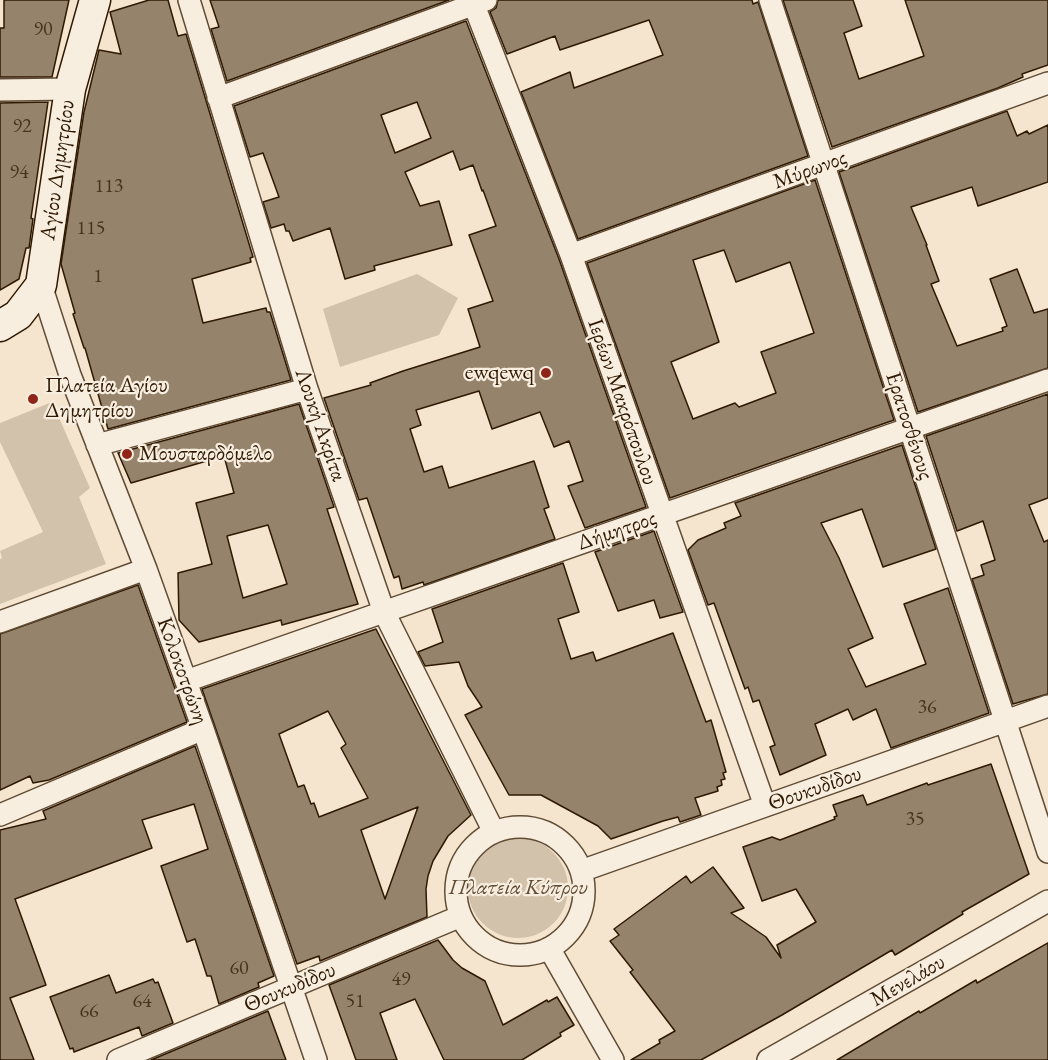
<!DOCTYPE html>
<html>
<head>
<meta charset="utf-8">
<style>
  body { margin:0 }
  canvas { display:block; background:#f5e5ce }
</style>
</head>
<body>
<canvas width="1048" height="1060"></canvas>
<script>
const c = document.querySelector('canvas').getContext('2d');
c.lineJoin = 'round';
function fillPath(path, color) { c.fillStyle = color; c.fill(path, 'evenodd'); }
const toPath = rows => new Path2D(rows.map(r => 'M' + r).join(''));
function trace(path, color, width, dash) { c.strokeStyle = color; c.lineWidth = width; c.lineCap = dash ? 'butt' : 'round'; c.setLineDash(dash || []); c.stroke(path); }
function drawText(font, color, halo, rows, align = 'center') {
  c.font = font + ' "EB Garamond",serif'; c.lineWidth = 4.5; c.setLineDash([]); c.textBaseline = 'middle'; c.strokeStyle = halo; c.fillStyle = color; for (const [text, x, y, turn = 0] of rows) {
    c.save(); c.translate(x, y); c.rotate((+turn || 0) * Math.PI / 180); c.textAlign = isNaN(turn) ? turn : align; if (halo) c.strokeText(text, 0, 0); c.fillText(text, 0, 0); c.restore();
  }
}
fillPath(toPath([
  [417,274,458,298,439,335,340,367,323,309],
  [52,402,90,488,79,497,106,564,0,604,0,559,2,558,0,551,43,532,0,442,0,423],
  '468 888a50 50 0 1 1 100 0a50 50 0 1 1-100 0Z'
]), '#d3c2ab');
const building = toPath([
  [4,0,69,0,52,77,0,77,0,28,4,28,4,0],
  [149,0,168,0,178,36,186,34,253,257,250,258,251,262,192,279,203,323,266,308,267,312,270,312,291,380,108,429,85,348,84,348,73,314,75,313,61,264,84,112,99,50,121,54,110,12,149,0],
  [210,0,449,0,227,81,211,29,219,27,210,0],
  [498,0,752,0,753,4,758,2,808,156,578,239,521,92,570,72,574,88,663,55,649,20,560,50,555,36,507,54,490,12,496,8,498,0],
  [783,0,853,0,862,26,844,33,859,79,924,56,905,0,1048,0,1048,65,1022,74,1023,77,998,88,832,147,783,0],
  [466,21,559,259,646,507,585,528,568,486,583,481,569,441,554,447,540,412,492,429,479,391,416,410,421,425,410,429,424,472,442,466,449,488,534,461,549,507,544,509,555,539,424,585,423,582,402,589,399,576,394,578,367,498,359,500,324,398,371,385,370,383,403,371,480,347,468,309,493,301,469,235,496,226,483,190,482,191,473,165,460,170,453,151,405,172,420,206,439,201,452,245,374,266,375,270,345,279,330,228,293,241,289,231,286,231,284,224,271,228,263,202,279,197,263,153,250,157,234,106,466,21],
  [417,102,431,138,395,153,381,115,417,102],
  [48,102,31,218,33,219,29,248,26,248,19,279,0,290,0,103,48,102],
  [1007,111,1017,136,1027,131,1029,134,1048,125,1048,182,978,206,972,187,911,207,927,245,926,245,939,281,931,284,957,346,1003,331,1002,328,1007,326,990,279,1017,269,1034,313,1048,309,1048,368,918,412,839,172,1007,111],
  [815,180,894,420,670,498,587,263,815,180],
  [724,250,736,282,790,262,814,333,761,352,776,393,739,407,735,403,693,419,671,362,719,342,693,260,724,250],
  [1048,394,1048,498,1029,505,1044,542,1048,540,1048,694,1013,704,972,579,984,575,981,565,995,560,983,521,957,531,926,436,1048,394],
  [299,404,334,507,327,509,358,604,282,625,281,620,199,642,179,620,178,573,212,564,196,503,234,493,224,456,131,483,118,453,299,404],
  [268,525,287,584,243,598,227,536,268,525],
  [902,445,936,549,883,567,862,509,821,523,839,558,873,638,848,649,866,687,926,664,904,604,948,588,989,713,891,748,876,709,853,720,848,709,815,724,826,755,780,775,770,747,775,745,759,700,753,702,748,687,745,689,714,603,708,605,688,550,698,540,726,528,724,523,741,516,735,503,902,445],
  [654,531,683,612,660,618,654,600,618,611,595,552,654,531],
  [563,563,579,612,558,619,571,659,593,652,596,661,673,633,706,722,711,720,726,772,723,773,725,779,721,780,722,785,717,787,718,791,695,798,701,815,680,822,678,817,663,821,611,839,598,826,541,795,509,795,465,715,482,707,468,686,459,662,425,666,418,652,443,642,432,609,563,563],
  [138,585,187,722,49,780,33,783,30,776,0,790,0,634,138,585],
  [376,629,471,815,448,836,433,861,428,876,426,889,427,917,320,961,319,956,297,964,202,689,376,629],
  [328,711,346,744,341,748,368,798,319,817,314,803,311,804,304,785,298,787,279,734,328,711],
  [418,807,385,899,361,830,418,807],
  [195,746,274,976,258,983,259,987,219,1004,211,976,207,976,195,939,187,942,161,866,208,849,194,804,142,820,152,848,15,899,46,985,10,998,34,1060,0,1060,0,830,46,819,43,811,195,746],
  [991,764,1029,874,962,912,963,914,895,955,892,950,782,1015,701,1060,631,1060,660,1043,659,1040,675,1031,630,972,633,970,610,941,619,935,614,929,686,876,691,883,713,867,744,908,731,913,766,937,781,958,777,945,816,922,796,889,762,901,743,847,772,837,780,840,835,819,834,817,837,816,833,805,863,795,867,805,927,783,928,785,991,764],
  [438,940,453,960,462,968,485,981,503,1025,547,1000,548,1002,557,997,574,1025,560,1033,561,1036,522,1060,444,1060,415,999,380,1013,397,1060,356,1060,329,985,438,940],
  [1048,943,1048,1060,837,1060,919,1011,920,1013,976,980,977,983,1048,943],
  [109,975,116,993,153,979,155,983,158,982,173,1023,142,1036,139,1027,74,1052,73,1048,70,1049,50,997,109,975],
  [268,1011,286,1060,151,1060,268,1011]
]);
fillPath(building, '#96836c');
trace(building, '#2f1902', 1.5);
const minor = toPath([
  [189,0,307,389,384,612,494,832],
  [472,0,571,255,765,806],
  [770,0,1048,852],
  [0,90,70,89],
  [218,98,486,0],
  [571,255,1048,83],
  [41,285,70,375,146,569,203,729,316,1060],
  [97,445,307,389],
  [0,622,146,569],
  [186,681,1048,380],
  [0,815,203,729],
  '456 891a64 64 0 1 1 128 0a64 64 0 1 1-128 0Z',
  [581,871,1048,706],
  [549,948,613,1060],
  [118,1060,461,916],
  [768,1060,1048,901]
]);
const secondary = toPath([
  [0,326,18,315,41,285,70,89,95,0]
]);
trace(minor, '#604c35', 24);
trace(secondary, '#2f1902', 33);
trace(minor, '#f8eedf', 21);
trace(secondary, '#f8eedf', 30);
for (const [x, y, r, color] of [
  [546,373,6,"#8f2418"],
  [33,399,6,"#8f2418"],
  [127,454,6,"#8f2418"]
]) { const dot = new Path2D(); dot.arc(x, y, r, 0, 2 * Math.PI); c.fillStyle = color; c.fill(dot); trace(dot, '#f8eedf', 2); }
drawText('20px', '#49341c', null, [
  ["90",43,30],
  ["92",22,127],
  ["94",19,173],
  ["113",109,187],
  ["115",91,229],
  ["1",98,277],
  ["36",927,708],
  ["35",915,820],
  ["60",239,969],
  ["49",401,980],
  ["64",142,1002],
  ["51",355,1002],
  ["66",89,1012]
]);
drawText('22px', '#2f1902', '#f8eedf', [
  ["Αγίου Δημητρίου",58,170,-82],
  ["Μύρωνος",810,170,-20],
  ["Ιερέων Μακρόπουλου",622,402,71],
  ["Λουκή Ακρίτα",320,425,71],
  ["Ερατοσθένους",909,426,72],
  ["Δήμητρος",617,531,-19],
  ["Κολοκοτρώνη",182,671,70],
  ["Θουκυδίδου",815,789,-19],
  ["Μενελάου",908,981,-30],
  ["Θουκυδίδου",290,988,-23]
]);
drawText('22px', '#2f1902', '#f8eedf', [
  ["ewqewq",534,373,"right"],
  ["Πλατεία Αγίου",45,386],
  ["Δημητρίου",45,411],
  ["Μουσταρδόμελο",139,454]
], 'left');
drawText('italic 22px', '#604c35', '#f8eedf', [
  ["Πλατεία Κύπρου",518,888]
]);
</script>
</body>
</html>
